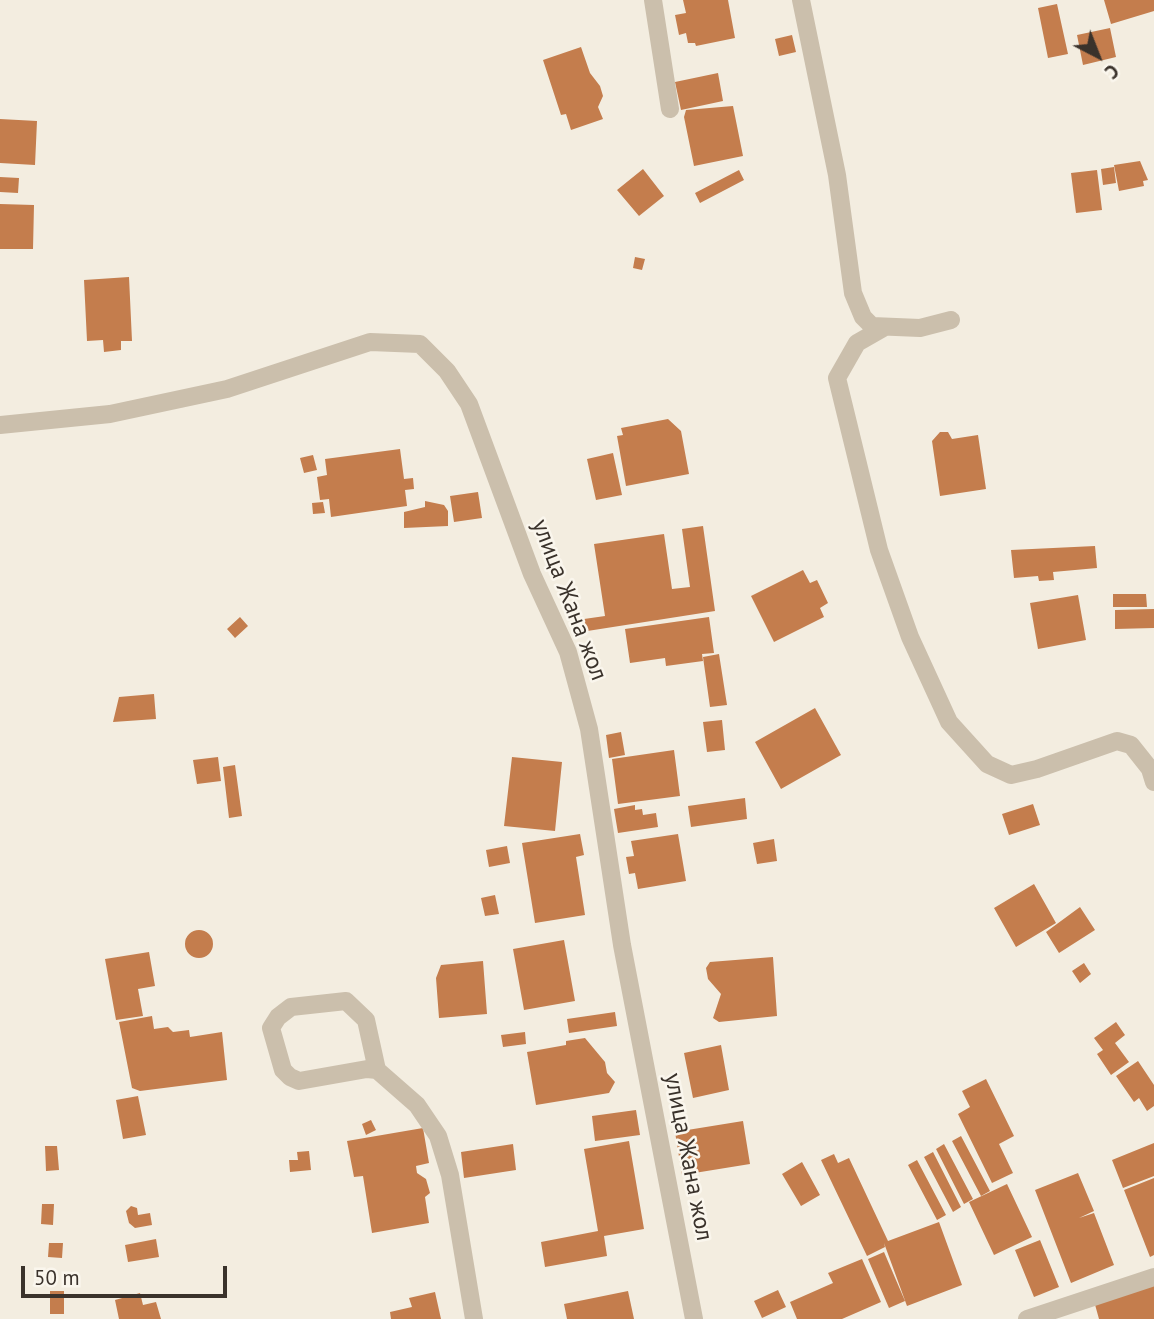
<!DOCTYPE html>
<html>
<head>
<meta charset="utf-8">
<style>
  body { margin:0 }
  #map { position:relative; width:1154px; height:1319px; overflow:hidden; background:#f3ede0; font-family:"PT Sans",sans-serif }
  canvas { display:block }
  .north { position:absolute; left:1063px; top:21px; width:70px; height:70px; -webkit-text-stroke:5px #faf6ed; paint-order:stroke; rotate:138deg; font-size:19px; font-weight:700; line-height:28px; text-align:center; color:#3a322b }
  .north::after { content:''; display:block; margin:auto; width:24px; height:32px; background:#3a322b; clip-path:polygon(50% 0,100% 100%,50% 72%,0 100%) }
  .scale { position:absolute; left:21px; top:1266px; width:206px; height:32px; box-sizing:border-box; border:4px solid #3a322b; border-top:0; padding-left:9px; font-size:21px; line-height:24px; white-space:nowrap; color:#3a322b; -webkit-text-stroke:5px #faf6ed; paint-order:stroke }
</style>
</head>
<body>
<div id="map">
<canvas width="1154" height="1319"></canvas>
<div class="north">С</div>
<div class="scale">50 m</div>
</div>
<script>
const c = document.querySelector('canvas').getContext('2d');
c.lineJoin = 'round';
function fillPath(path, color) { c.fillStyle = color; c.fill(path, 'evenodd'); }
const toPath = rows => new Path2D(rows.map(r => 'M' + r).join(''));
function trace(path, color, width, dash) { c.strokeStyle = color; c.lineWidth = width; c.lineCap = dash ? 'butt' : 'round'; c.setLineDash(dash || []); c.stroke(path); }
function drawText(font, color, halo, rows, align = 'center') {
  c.font = font + ' "PT Sans",sans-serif'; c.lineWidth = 5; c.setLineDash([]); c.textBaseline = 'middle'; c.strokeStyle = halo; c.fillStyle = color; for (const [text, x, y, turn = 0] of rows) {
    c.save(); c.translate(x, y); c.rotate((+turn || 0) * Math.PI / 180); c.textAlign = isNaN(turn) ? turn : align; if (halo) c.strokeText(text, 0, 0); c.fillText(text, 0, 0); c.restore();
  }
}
fillPath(toPath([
  [683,0,728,0,735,38,696,46,695,43,688,43,686,33,679,35,675,15,686,13],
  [1104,0,1154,0,1154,11,1111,24],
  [1057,4,1068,54,1048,58,1038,8],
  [1110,28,1116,57,1083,65,1077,35],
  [792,35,796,52,779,56,775,39],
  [581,47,590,73,600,86,603,96,598,107,603,119,571,130,566,114,561,115,543,60],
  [718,73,723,101,681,110,675,82],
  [733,106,743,156,694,166,684,117,686,110],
  [0,119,37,121,35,165,0,163],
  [1140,161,1148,180,1143,181,1144,186,1119,191,1114,165],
  [1114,167,1116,183,1103,185,1101,169],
  [643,169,664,196,639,216,617,190],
  [739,170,744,180,700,203,695,193],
  [1097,170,1102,210,1076,213,1071,173],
  [0,177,19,178,18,193,0,192],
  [0,204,34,205,33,249,0,249],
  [635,257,645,259,642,270,633,268],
  [129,277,132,341,121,341,121,350,104,352,103,340,87,341,84,280],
  [668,419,681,431,689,474,626,486,617,436,623,435,621,428],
  [940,432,948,432,952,439,978,435,986,489,940,496,932,441],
  [400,449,404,479,413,478,414,489,405,490,407,506,331,517,329,499,320,500,317,477,327,475,325,459],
  [613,453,622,495,596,500,587,459],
  [313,455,317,470,304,473,300,458],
  [478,492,482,518,454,522,450,496],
  [425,501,444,505,448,511,448,526,404,528,404,512,425,507],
  [323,502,325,513,313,514,312,503],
  [703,526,715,611,581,632,584,619,605,616,594,544,664,534,672,589,690,587,682,529],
  [1095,546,1097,568,1053,572,1054,580,1039,581,1038,576,1014,578,1011,550],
  [803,570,810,583,817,580,828,603,820,608,824,617,774,642,751,596],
  [1113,594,1146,594,1147,607,1113,607],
  [1078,595,1086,640,1038,649,1030,603],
  [1154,609,1154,628,1115,629,1115,610],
  [240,617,248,626,235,638,227,629],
  [709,617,714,653,702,654,703,661,666,666,665,658,630,663,625,629],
  [719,654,727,705,710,707,703,657],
  [154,694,156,719,113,722,119,697],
  [815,708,841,755,781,789,755,742],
  [722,720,725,750,707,752,703,722],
  [621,732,625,755,609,758,606,735],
  [674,750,680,796,618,804,612,759],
  [218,757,221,781,197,784,193,760],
  [512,757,562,762,555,831,504,826],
  [235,765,242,816,229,818,223,767],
  [745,798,747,819,691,827,688,806],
  [1033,804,1040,825,1009,835,1002,814],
  [635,805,635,810,642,809,643,815,656,813,658,827,618,833,614,809],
  [580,834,584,855,576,857,585,915,535,923,522,843],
  [678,834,686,881,638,889,635,873,629,874,626,857,634,856,631,841],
  [774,839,777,861,757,864,753,843],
  [507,846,510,863,489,867,486,850],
  [1034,884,1056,923,1016,947,994,908],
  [495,895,499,914,485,916,481,898],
  [1080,907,1095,930,1059,953,1046,932],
  '185 944a14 14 0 1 1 28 0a14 14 0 1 1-28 0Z',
  [564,940,575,1001,524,1010,513,949],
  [149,952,155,986,138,989,143,1016,116,1020,105,959],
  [773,957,777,1016,719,1022,713,1018,721,994,708,979,706,968,710,962],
  [483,961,487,1014,439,1018,436,978,441,965],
  [1084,963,1091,974,1080,983,1072,971],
  [615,1012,617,1026,569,1033,567,1019],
  [152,1016,154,1029,168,1027,173,1032,189,1030,190,1037,222,1032,227,1080,140,1091,132,1088,119,1022],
  [1116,1022,1125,1035,1115,1043,1129,1062,1111,1075,1097,1054,1103,1050,1094,1038],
  [525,1032,526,1044,503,1047,501,1035],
  [585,1038,605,1062,607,1073,615,1082,609,1093,536,1105,527,1052,566,1045,566,1041],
  [721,1045,729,1090,693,1098,684,1053],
  [1138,1061,1154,1085,1154,1106,1147,1111,1139,1098,1134,1102,1116,1076],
  [986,1079,1014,1136,999,1144,1013,1173,992,1183,958,1114,970,1107,962,1091],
  [138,1096,146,1135,123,1139,116,1100],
  [636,1110,640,1135,595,1141,592,1116],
  [371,1120,376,1130,366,1135,362,1124],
  [743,1121,750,1164,682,1175,675,1132],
  [423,1128,429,1163,416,1166,417,1173,426,1179,430,1193,425,1197,429,1223,372,1233,363,1176,354,1177,347,1141],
  [961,1136,990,1191,981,1196,952,1141],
  [629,1141,644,1229,604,1236,607,1256,545,1267,541,1242,598,1231,584,1149],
  [1154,1143,1154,1176,1123,1188,1112,1160],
  [513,1144,516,1170,464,1178,461,1152],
  [944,1144,973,1199,964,1204,936,1149],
  [45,1146,57,1146,59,1170,46,1171],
  [309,1151,311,1170,290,1172,289,1160,298,1160,297,1152],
  [933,1152,961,1207,953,1212,924,1157],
  [834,1154,838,1163,849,1158,888,1241,939,1222,962,1285,907,1306,884,1243,885,1247,867,1256,821,1160],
  [917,1160,946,1215,937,1220,908,1165],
  [802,1162,820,1195,801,1206,782,1174],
  [1078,1173,1094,1211,1079,1218,1094,1213,1114,1265,1071,1283,1035,1190],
  [1154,1178,1154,1255,1150,1257,1124,1190],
  [1007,1184,1032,1237,994,1255,969,1202],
  [42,1204,54,1204,53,1225,41,1224],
  [131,1206,137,1208,138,1215,150,1213,152,1225,135,1228,129,1223,126,1211],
  [156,1239,159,1257,128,1262,125,1245],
  [1040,1240,1059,1287,1034,1297,1015,1250],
  [49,1243,63,1243,62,1258,48,1257],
  [884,1252,905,1301,889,1308,868,1259],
  [862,1259,881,1302,842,1319,797,1319,790,1302,833,1283,828,1273],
  [1154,1284,1154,1319,1099,1319,1094,1301],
  [778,1290,786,1307,762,1318,754,1301],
  [50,1291,64,1291,64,1314,50,1314],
  [628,1291,634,1319,567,1319,564,1304],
  [435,1292,441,1319,391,1319,390,1312,412,1307,409,1298],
  [140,1293,143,1305,156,1302,161,1319,119,1319,115,1300]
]), '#c47d4d');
trace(toPath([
  [653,0,670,109],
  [801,0,837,175,853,293,863,317,872,326,920,328,951,320],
  [885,327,857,343,837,378,879,550,910,637,949,722,987,764,1011,775,1037,769,1117,741,1131,745,1150,769,1154,782],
  [0,425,110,414,227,389,370,342,420,344,447,371,469,404,532,574,568,652,589,729,622,945,694,1319],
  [377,1070,366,1020,346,1001,291,1007,278,1017,271,1028,283,1070,290,1077,299,1081,367,1069,377,1070,417,1105,438,1136,450,1175,474,1319]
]), '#cbbfac', 18);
trace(toPath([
  [1027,1319,1154,1277]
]), '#cbbfac', 18);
drawText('24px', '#3a322b', '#faf6ed', [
  ["улица Жана жол",569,600,69],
  ["улица Жана жол",688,1157,79]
]);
</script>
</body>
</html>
